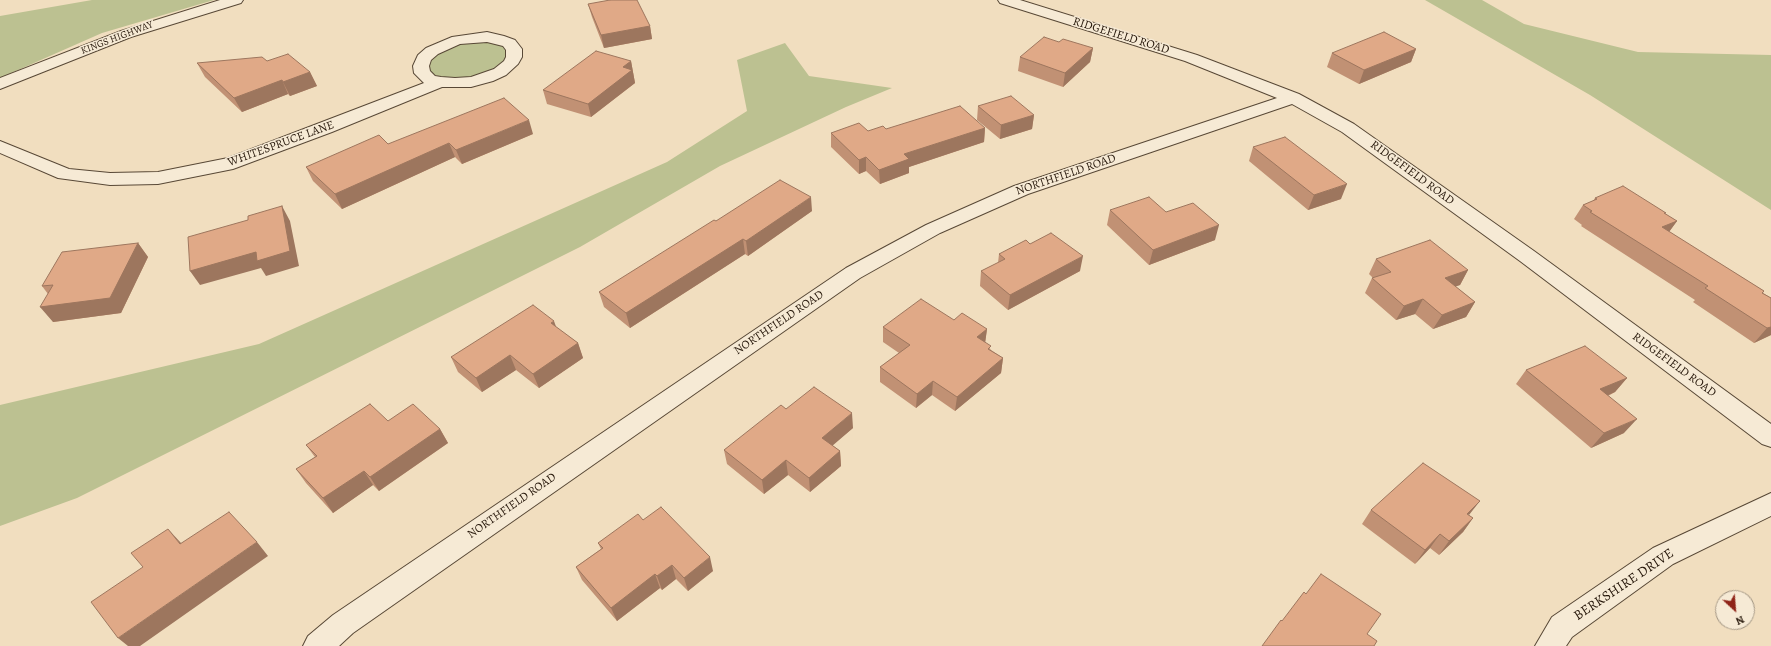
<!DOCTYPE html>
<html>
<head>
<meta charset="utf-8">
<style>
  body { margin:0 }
  #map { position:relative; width:1771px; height:646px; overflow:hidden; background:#f1debf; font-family:Alegreya,serif }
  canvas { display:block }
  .north { position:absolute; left:1715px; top:590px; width:40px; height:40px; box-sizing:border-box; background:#f6ead5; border:1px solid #a29583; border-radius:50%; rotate:154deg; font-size:11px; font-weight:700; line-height:16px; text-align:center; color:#251609 }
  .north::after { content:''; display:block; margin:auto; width:14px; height:18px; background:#8f2418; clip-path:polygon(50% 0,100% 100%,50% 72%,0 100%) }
</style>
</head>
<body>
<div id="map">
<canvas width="1771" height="646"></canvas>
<div class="north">N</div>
</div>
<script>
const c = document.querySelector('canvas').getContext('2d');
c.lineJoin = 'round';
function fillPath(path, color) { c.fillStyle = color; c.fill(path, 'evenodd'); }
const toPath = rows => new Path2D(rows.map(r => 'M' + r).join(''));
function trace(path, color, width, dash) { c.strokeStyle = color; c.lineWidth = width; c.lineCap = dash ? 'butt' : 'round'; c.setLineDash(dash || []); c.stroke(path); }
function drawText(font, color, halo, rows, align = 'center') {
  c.font = font + ' Alegreya,serif'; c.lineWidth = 3; c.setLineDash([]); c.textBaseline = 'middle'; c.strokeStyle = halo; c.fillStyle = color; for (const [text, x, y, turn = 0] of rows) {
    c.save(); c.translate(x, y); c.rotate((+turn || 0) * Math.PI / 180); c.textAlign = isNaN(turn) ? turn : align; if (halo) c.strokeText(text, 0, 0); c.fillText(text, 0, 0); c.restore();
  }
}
fillPath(toPath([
  [92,0,214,0,102,33,0,78,0,16],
  [1425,0,1482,0,1524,24,1638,52,1771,55,1771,210,1590,95],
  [483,40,503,45,508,50,508,56,503,63,495,70,470,78,445,78,435,75,429,71,427,65,430,59,456,43],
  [785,43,809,76,892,88,846,107,720,166,580,247,77,498,0,526,0,405,259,344,667,162,747,111,737,60]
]), '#bcc191');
const street = toPath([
  [220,0,243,0,241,3,131,37,0,89,0,78,121,31,220,0],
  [998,0,1020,0,1197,55,1299,94,1354,124,1534,251,1771,424,1771,447,1762,444,1520,261,1342,132,1292,104,1028,194,940,233,860,278,353,633,339,646,303,646,308,636,333,615,846,268,926,225,1014,186,1277,98,1185,61,1000,3,998,0],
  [487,32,504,36,515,40,522,49,522,57,518,64,506,75,493,81,471,87,442,87,332,132,233,169,158,184,110,185,58,178,0,153,0,141,69,169,110,173,158,172,228,158,424,83,414,73,413,66,418,55,426,48,452,37,487,32],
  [487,42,503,46,506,50,506,57,504,61,494,69,471,77,455,78,441,77,435,76,430,71,429,66,431,60,438,54,460,44,487,42],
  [1771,493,1771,516,1673,564,1572,637,1566,646,1535,646,1552,617,1653,548,1771,493]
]);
trace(street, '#584836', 2);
fillPath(street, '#f6ead5');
fillPath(toPath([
  [588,4,650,26,652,39,604,48,592,17],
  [1059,42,1093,48,1090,62,1063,87,1018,71,1020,57],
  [1416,49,1411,62,1359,84,1327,67,1332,53],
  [267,61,310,72,317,86,290,96,288,94,242,112,205,77,197,63],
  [631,61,635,83,591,117,547,104,543,90],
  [978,106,1034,115,1032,129,1000,139,977,120],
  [985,128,984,142,909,167,909,173,880,184,866,171,859,174,831,147,831,133,868,131,886,129],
  [533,134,462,164,455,157,342,209,313,181,306,167,388,144],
  [1253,147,1341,199,1308,210,1249,161],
  [1595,198,1665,214,1677,221,1669,232,1764,291,1763,293,1771,298,1771,335,1754,343,1693,302,1695,300,1581,226,1582,225,1574,219,1583,205,1593,201],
  [1110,210,1215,240,1149,265,1107,225],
  [812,211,748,256,745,254,630,328,604,307,599,292,716,221],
  [138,243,148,257,121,313,53,322,48,294,42,286],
  [1030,244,1080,271,1008,310,980,286,981,271,998,263,999,254],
  [1376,259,1468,270,1460,285,1455,286,1475,302,1466,317,1433,329,1415,314,1396,320,1365,293,1372,278,1373,278,1369,274],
  [954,320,987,329,985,342,991,350,1003,358,1001,373,955,411,932,395,916,408,880,382,880,367,899,353,883,342,883,327],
  [556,327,578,343,583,358,539,388,516,370,482,392,458,372,451,357],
  [1526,370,1627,378,1615,392,1608,396,1624,433,1591,448,1516,384],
  [786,409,853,428,832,445,840,451,841,466,810,492,788,475,764,494,727,464,724,450],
  [388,421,440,429,448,443,379,491,373,485,333,513,306,483,296,469,315,457,306,445],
  [1371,510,1469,515,1473,518,1463,532,1439,555,1430,548,1415,564,1362,524],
  [643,520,713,571,688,591,676,579,662,590,660,588,617,621,582,580,576,567,601,549,598,543]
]), '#c19174');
fillPath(toPath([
  [650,26,652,39,604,48,601,35],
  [1093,48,1090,62,1063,87,1065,73],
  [1416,49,1411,62,1359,84,1364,70],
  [631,61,635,83,591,117,588,104,623,67],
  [310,72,317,86,290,96,283,82],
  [282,80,288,94,242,112,234,98],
  [1034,115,1032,129,1000,139,1001,125],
  [529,120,533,134,462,164,456,150],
  [985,128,984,142,909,167,909,173,880,184,879,170,904,154],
  [449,143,455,157,342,209,335,194],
  [866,157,866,171,859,174,859,160],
  [1347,184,1341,199,1308,210,1314,195],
  [811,197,812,211,748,256,746,241],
  [282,206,290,221,299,266,266,276,261,268,200,285,190,271],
  [1677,221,1666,236,1662,227],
  [1219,225,1215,240,1149,265,1153,250],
  [743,239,745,254,630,328,626,313],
  [138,243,148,257,121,313,53,322,40,307],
  [1083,256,1080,271,1008,310,1010,295],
  [1468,270,1460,285,1437,293,1445,278],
  [1423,299,1415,314,1396,320,1404,306],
  [1475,302,1466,317,1433,329,1442,315],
  [554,321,559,335,551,323],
  [1771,327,1771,335,1754,343,1767,328],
  [987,329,985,344,977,337],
  [578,343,583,358,539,388,533,374],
  [510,355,516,370,482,392,476,378],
  [1003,358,1001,373,955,411,957,397],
  [1627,378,1615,392,1588,404,1600,389],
  [933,381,932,395,916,408,917,394],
  [852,413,853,428,824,453,822,438],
  [1637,419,1624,433,1591,448,1604,433],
  [440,429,448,443,379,491,370,477],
  [840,451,841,466,810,492,809,478],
  [786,460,788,475,764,494,762,480],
  [364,471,373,485,333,513,323,498],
  [1480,501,1469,515,1467,514],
  [1473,518,1463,532,1439,555,1449,541],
  [168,529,181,543,193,558,180,544],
  [1440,534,1430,548,1415,564,1425,550],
  [257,542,268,556,140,646,128,646,118,638],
  [710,557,713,571,688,591,684,578],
  [672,565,676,579,662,590,657,576],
  [655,574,660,588,617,621,611,608]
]), '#9d765e');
const building = toPath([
  [610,0,637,0,650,26,601,35,588,4,610,0],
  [1384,32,1416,49,1364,70,1332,53,1384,32],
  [1044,37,1059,42,1063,39,1093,48,1065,73,1020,57,1044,37],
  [596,51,631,61,623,67,632,70,588,104,543,90,596,51],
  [288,54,310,72,283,82,282,80,234,98,197,63,262,57,267,61,288,54],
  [1011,96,1034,115,1001,125,978,106,1011,96],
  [504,98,529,120,456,150,449,143,335,194,306,167,379,135,388,144,504,98],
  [960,106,985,128,904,154,909,159,879,170,866,157,859,160,831,133,859,123,868,131,883,126,886,129,960,106],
  [1285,137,1347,184,1314,195,1253,147,1285,137],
  [780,180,811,197,746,241,743,239,626,313,599,292,714,220,716,221,780,180],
  [1623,186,1666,213,1664,213,1677,221,1662,227,1764,291,1762,293,1771,298,1771,327,1767,328,1705,288,1708,286,1590,212,1592,211,1583,205,1597,199,1595,198,1623,186],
  [1149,197,1166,212,1193,203,1219,225,1153,250,1110,210,1149,197],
  [282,206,290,251,257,261,256,252,190,271,188,237,248,220,248,216,282,206],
  [1051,233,1083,256,1010,295,981,271,1005,259,999,254,1026,240,1030,244,1051,233],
  [1430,240,1468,270,1445,278,1475,302,1442,315,1423,299,1404,306,1372,278,1391,272,1376,259,1430,240],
  [138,243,110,298,40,307,53,285,42,286,62,252,138,243],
  [921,299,954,320,962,313,987,329,977,337,991,346,988,349,1003,358,957,397,933,381,917,394,880,367,910,345,883,327,921,299],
  [533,305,554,321,551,323,578,343,533,374,510,355,476,378,451,357,533,305],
  [1585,346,1627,378,1600,389,1637,419,1604,433,1526,370,1585,346],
  [814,387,852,413,822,438,840,451,809,478,786,460,762,480,724,450,781,405,786,409,814,387],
  [370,404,388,421,413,404,440,429,370,477,364,471,323,498,296,469,317,456,306,445,370,404],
  [1423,463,1480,501,1467,514,1473,518,1449,541,1440,534,1425,550,1371,510,1423,463],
  [661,507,710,557,684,578,672,565,657,576,655,574,611,608,576,567,603,548,598,543,638,514,643,520,661,507],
  [229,512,257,542,118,638,91,602,143,567,131,553,168,529,180,544,229,512],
  [1321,574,1381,614,1367,634,1377,641,1374,646,1262,646,1281,620,1282,621,1304,592,1306,594,1321,574]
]);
fillPath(building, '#e0a987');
trace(building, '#9d765e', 1);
drawText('10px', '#251609', '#f6ead5', [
  ["KINGS HIGHWAY",117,38,-21]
]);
drawText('12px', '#251609', '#f6ead5', [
  ["RIDGEFIELD ROAD",1121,36,17],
  ["WHITESPRUCE LANE",281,144,-20],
  ["RIDGEFIELD ROAD",1412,173,36],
  ["NORTHFIELD ROAD",1066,175,-19],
  ["NORTHFIELD ROAD",779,323,-34],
  ["RIDGEFIELD ROAD",1674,365,36],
  ["NORTHFIELD ROAD",512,506,-35]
]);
drawText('14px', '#251609', '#f6ead5', [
  ["BERKSHIRE DRIVE",1624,585,-34]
]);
</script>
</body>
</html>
